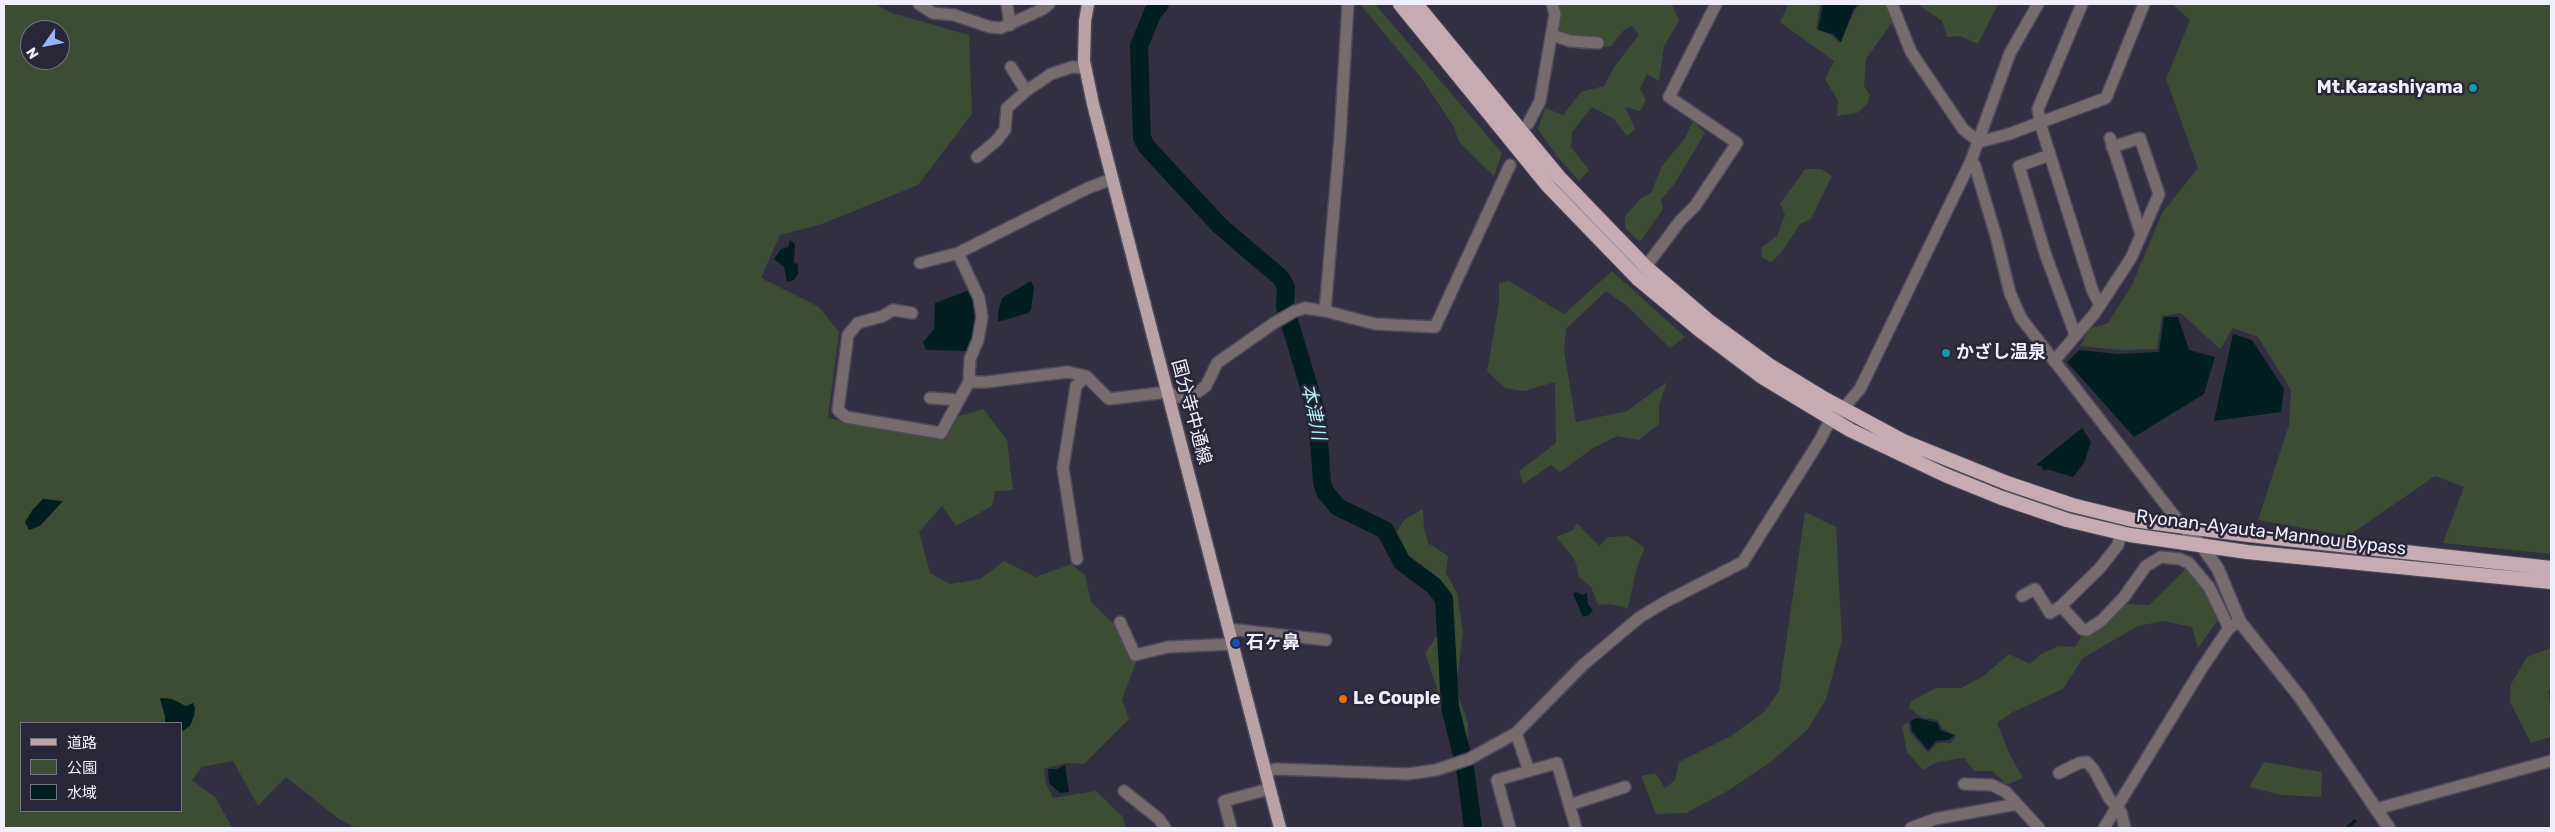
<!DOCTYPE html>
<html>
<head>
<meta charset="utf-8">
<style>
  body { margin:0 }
  #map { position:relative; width:2555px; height:832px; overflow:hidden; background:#322f42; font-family:Rubik,"Noto Sans JP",sans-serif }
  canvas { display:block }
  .frame { position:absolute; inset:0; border:5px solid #f0eefb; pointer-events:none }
  .legend { position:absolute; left:20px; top:722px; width:162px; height:90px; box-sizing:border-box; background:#282638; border:1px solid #787686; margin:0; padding:6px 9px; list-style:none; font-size:15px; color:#f0eefb }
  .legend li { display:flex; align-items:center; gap:10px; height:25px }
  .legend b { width:25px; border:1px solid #787686 }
  .north { position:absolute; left:20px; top:20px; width:50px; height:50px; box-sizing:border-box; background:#282638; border:1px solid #787686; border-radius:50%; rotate:237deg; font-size:14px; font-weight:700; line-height:20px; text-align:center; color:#f0eefb }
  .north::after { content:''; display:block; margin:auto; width:18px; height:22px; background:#95b6fd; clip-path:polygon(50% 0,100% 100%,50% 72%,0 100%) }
</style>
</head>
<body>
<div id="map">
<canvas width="2555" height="832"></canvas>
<div class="frame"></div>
<ul class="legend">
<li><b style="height:6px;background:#b9a2a6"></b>道路</li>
<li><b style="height:14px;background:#3c4d34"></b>公園</li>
<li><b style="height:14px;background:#031e21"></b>水域</li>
</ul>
<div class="north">N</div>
</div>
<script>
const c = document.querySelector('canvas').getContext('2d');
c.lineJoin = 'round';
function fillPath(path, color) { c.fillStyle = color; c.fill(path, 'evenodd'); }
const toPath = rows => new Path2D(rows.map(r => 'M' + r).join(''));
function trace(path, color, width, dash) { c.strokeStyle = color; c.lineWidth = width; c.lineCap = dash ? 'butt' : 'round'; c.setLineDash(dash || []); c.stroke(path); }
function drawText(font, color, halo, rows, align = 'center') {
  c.font = font + ' Rubik,"Noto Sans JP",sans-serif'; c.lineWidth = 5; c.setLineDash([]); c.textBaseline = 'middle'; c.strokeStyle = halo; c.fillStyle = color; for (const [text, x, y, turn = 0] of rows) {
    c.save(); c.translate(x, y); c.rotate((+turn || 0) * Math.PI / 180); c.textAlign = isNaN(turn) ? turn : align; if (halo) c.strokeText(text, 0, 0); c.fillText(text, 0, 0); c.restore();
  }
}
fillPath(toPath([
  [4,4,875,4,892,13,969,35,972,114,918,185,822,224,780,235,761,278,819,307,839,332,828,418,939,440,956,417,983,409,1007,440,1013,490,995,491,992,506,956,526,942,506,919,532,930,573,950,584,980,579,1004,561,1036,577,1071,564,1085,575,1091,602,1114,624,1137,660,1122,699,1129,719,1084,764,1066,763,1044,769,1046,784,1053,798,1096,791,1123,817,1126,828,356,828,339,819,286,777,258,806,233,761,202,767,192,780,216,798,232,828,4,828],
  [30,30,60,30,60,60,30,60],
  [21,723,181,723,181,811,21,811],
  [1360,4,1375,4,1502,153,1494,176,1459,142,1454,127,1422,79],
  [1558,4,1672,4,1679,21,1664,46,1659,81,1647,74,1640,89,1646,100,1640,111,1625,107,1635,129,1627,136,1614,119,1592,107,1572,132,1571,147,1589,170,1579,181,1556,155,1538,129,1545,108,1563,115,1581,92,1604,86,1614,67,1639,35,1632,26,1624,30,1611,46,1584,50,1558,42,1561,16],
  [1786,4,1820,4,1816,29,1831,35,1840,43,1855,10,1860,4,1888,4,1893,21,1866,59,1864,86,1870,96,1867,104,1857,113,1837,116,1838,101,1825,79,1834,61,1780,22,1787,7],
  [1917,4,1998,4,1978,44,1960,36,1947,37,1942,21],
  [2172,4,2551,4,2551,554,2443,543,2464,487,2435,476,2348,536,2258,520,2289,425,2291,390,2258,337,2233,328,2220,349,2181,313,2162,316,2157,349,2120,350,2080,346,2089,329,2108,323,2132,285,2162,213,2198,168,2166,79,2190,20],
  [1693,121,1705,133,1675,183,1661,200,1663,209,1640,242,1625,228,1625,216,1641,198,1651,193,1662,166,1685,138],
  [1805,169,1821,169,1832,176,1811,219,1800,224,1781,253,1771,262,1761,257,1762,247,1777,236,1785,215,1780,204],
  [1612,271,1685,337,1670,348,1626,305,1606,291,1566,329,1564,350,1576,422,1627,411,1667,382,1659,405,1659,424,1639,440,1617,436,1593,448,1560,472,1551,465,1523,484,1519,471,1556,443,1555,382,1524,391,1505,388,1487,371,1499,303,1499,283,1509,281,1564,314],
  [1423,509,1424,528,1428,543,1448,556,1446,573,1457,593,1463,632,1456,688,1468,723,1468,739,1459,737,1454,712,1432,705,1437,688,1425,653,1450,618,1448,598,1437,584,1409,564,1400,552,1394,536,1404,520],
  [1805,512,1836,527,1842,640,1826,699,1808,729,1772,761,1729,790,1686,813,1656,814,1641,776,1655,773,1665,788,1675,780,1679,762,1731,736,1764,712,1779,691],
  [1577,523,1599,546,1608,537,1628,536,1645,548,1637,567,1628,608,1609,604,1598,605,1591,587,1579,577,1575,560,1556,537,1573,530],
  [2186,569,2202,584,2218,620,2198,648,2192,627,2163,621,2138,626,2083,658,2063,689,2011,713,1997,723,2009,753,2023,778,2006,785,1993,771,1974,771,1964,758,1937,762,1923,770,1907,752,1902,726,1908,722,1910,732,1928,753,1938,743,1951,743,1956,736,1942,728,1938,720,1923,718,1909,708,1911,701,1936,688,1961,688,1982,677,2009,654,2030,664,2041,654,2059,646,2075,647,2081,637,2098,631,2127,604,2149,605],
  [2551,648,2551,688,2548,691,2551,706,2551,737,2531,743,2510,702,2511,684,2527,657],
  [2264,762,2322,772,2321,797,2282,795,2249,787]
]), '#3c4d34');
fillPath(toPath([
  [1823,4,1858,4,1853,10,1841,42,1833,34,1818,30],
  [790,240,795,244,794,262,798,265,798,274,794,280,787,282,784,267,774,259,781,249,788,247],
  [1031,281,1034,287,1031,310,1028,313,998,322,998,312,1002,298],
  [972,289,976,310,975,332,969,351,926,350,923,342,934,329,935,303],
  [2164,317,2178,317,2189,350,2215,357,2204,394,2134,437,2067,362,2079,350,2118,354,2159,352],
  [2233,334,2252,340,2284,389,2281,412,2214,421],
  [2082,428,2091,442,2084,463,2073,477,2046,469,2044,471,2041,466,2036,465],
  [43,499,63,501,40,526,29,530,25,522,33,509],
  [1576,592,1583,595,1587,592,1588,605,1593,610,1589,615,1583,617,1573,594],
  [162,698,172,699,186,706,193,703,195,708,194,716,190,726,181,732,181,723,165,722,165,716,160,699],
  [1917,718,1938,723,1940,730,1954,735,1949,740,1936,741,1928,750,1912,731,1910,721],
  [1065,765,1069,792,1060,793,1049,783,1048,769,1057,769]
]), '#031e21');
trace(toPath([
  [2347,828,2355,821]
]), '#031e21', 3);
trace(toPath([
  [1160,4,1153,12,1139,46,1142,138,1146,146,1219,225,1281,278,1286,287,1285,307,1317,414,1322,482,1325,492,1338,507,1385,530,1402,562,1434,586,1444,599,1450,707,1465,767,1473,828]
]), '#031e21', 18);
const minor = toPath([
  [919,4,933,13,954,15,990,27,1001,28,1043,9,1049,4],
  [1007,4,1010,25],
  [1348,4,1340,138,1325,311,1375,324,1435,327,1510,165],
  [1892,4,1911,52,1963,129,1979,142,2009,134,2106,98,2144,4],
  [2082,4,2038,109,2040,123,2093,292,2100,305],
  [1552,35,1570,41,1598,43],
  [1011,67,1026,91],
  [1528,124,1540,101,1555,14,1552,4],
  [2110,138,2141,234],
  [2050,155,2019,166,2045,253,2075,334],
  [977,157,996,141,1005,130,1007,108,1026,91,1051,74,1072,67,1085,68],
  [1971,161,1975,166,1996,236,2010,293,2021,318,2183,527],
  [920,263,958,253,1088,188,1112,179],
  [1641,273,1680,221,1695,206,1737,143,1669,97,1716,4],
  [912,313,893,310,883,316,858,323,848,335,838,410,846,417,941,433,959,400],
  [2054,361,2095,313,2131,258,2159,194,2140,138,2112,147],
  [969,382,986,382,1068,372,1086,376],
  [930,398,959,400,969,382,970,359,978,340,982,317,979,298,958,253],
  [1077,559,1063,468,1076,386,1086,376,1109,399,1168,392,1178,397,1190,398,1206,386,1217,363,1274,323,1295,311,1305,308,1325,311],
  [2022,596,2035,589,2050,613,2061,606,2099,569,2118,545,2121,533],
  [2061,606,2082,629,2087,630,2101,621,2124,597,2146,566,2161,557,2180,559,2189,563,2209,587,2229,628],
  [1120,622,1135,655,1168,647,1233,644],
  [1229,629,1326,640],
  [1516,733,1529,771],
  [1265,771,1277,769,1408,774,1436,770,1469,759,1516,733,1584,664,1640,617,1665,602,1743,562,1820,440,1826,428,1860,389,1971,161,2010,53,2038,4],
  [2059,773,2079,763,2087,762,2094,770,2109,798,2121,812,2125,828],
  [1964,784,1992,785,2006,792,2039,828],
  [1124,791,1159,819,1165,828],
  [1569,805,1625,787],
  [2376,809,2551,761],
  [1231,828,1224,801,1269,789],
  [1510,828,1497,780,1557,763,1576,828],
  [1911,828,1935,819,2017,804],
  [2104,828,2202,668,2229,628,2234,625]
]);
const tertiary = toPath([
  [2183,527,2202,546,2218,569,2240,622,2300,697,2389,828]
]);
const primary = toPath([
  [1088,4,1085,21,1084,61,1093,104,1280,828]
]);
const trunk = toPath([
  [1400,4,1548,186,1637,278,1702,332,1762,377,1850,430,1945,475,2002,498,2067,520,2130,535,2247,552,2551,582],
  [1416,4,1559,177,1646,267,1710,322,1769,365,1825,399,1903,441,2007,483,2072,505,2133,520,2249,535,2551,568]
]);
trace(minor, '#4d4a5c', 14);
trace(tertiary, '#4d4a5c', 15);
trace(primary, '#4d4a5c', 15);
trace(trunk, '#4d4a5c', 16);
trace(minor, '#766b6d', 11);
trace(tertiary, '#766b6d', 12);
trace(primary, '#b9a2a6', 12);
trace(trunk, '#c6acb2', 14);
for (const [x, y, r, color] of [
  [2473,88,5,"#0f9aa8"],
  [1946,353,5,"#0f9aa8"],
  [1236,643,5,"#1a4fb4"],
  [1343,699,5,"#e8710a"]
]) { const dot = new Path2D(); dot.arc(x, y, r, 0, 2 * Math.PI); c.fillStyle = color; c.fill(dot); trace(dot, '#282638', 2); }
drawText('bold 18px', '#f0eefb', '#282638', [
  ["Mt.Kazashiyama",2463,88,"right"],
  ["かざし温泉",1956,353],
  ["石ヶ鼻",1246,643],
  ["Le Couple",1353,699]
], 'left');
drawText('18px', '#f0eefb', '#282638', [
  ["国分寺中通線",1191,412,75],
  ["Ryonan-Ayauta-Mannou Bypass",2271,533,7]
]);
drawText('italic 19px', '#aef1fa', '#282638', [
  ["本津川",1313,412,78]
]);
</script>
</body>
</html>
